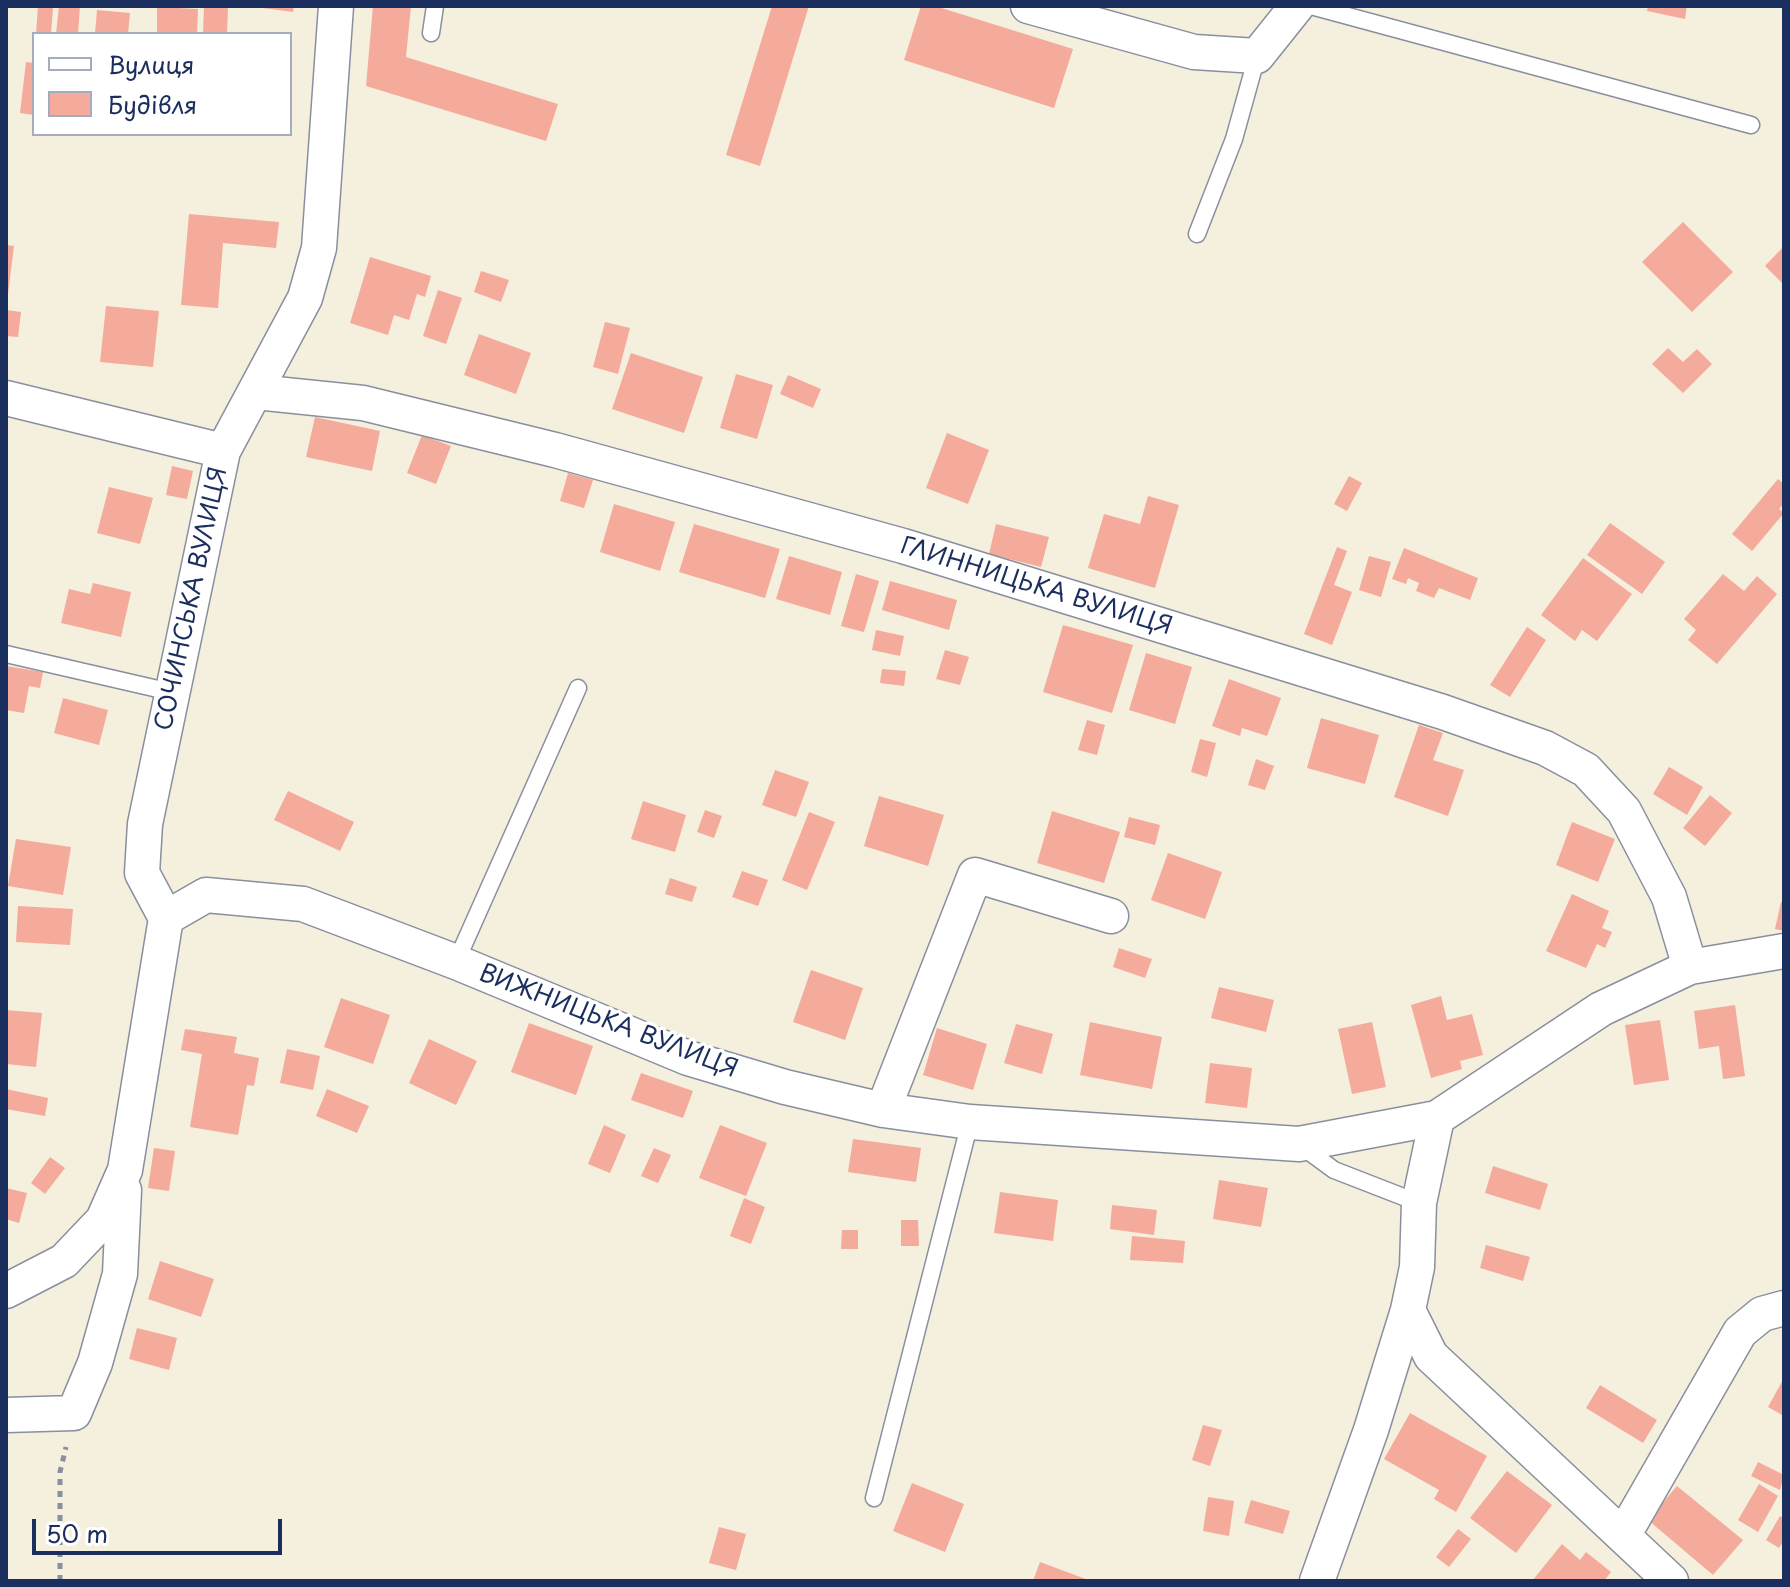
<!DOCTYPE html>
<html>
<head>
<meta charset="utf-8">
<style>
  body { margin:0 }
  #map { position:relative; width:1790px; height:1587px; overflow:hidden; background:#f5efdd; font-family:"Playpen Sans",sans-serif }
  canvas { display:block }
  .frame { position:absolute; inset:0; border:8px solid #1b2f5e; pointer-events:none }
  .legend { position:absolute; left:32px; top:32px; width:260px; height:104px; box-sizing:border-box; background:#fff; border:2px solid #a4acbf; margin:0; padding:10px 14px; list-style:none; font-size:24px; color:#1b2f5e }
  .legend li { display:flex; align-items:center; gap:16px; height:40px }
  .legend b { width:40px; border:2px solid #a4acbf }
  .scale { position:absolute; left:32px; top:1519px; width:250px; height:36px; box-sizing:border-box; border:4px solid #1b2f5e; border-top:0; padding-left:10px; font-size:24px; line-height:28px; white-space:nowrap; color:#1b2f5e; -webkit-text-stroke:6px #fff; paint-order:stroke }
</style>
</head>
<body>
<div id="map">
<canvas width="1790" height="1587"></canvas>
<div class="frame"></div>
<ul class="legend">
<li><b style="height:10px;background:#fff"></b>Вулиця</li>
<li><b style="height:22px;background:#f4ab9c"></b>Будівля</li>
</ul>
<div class="scale">50 m</div>
</div>
<script>
const c = document.querySelector('canvas').getContext('2d');
c.lineJoin = 'round';
function fillPath(path, color) { c.fillStyle = color; c.fill(path, 'evenodd'); }
const toPath = rows => new Path2D(rows.map(r => 'M' + r).join(''));
function trace(path, color, width, dash) { c.strokeStyle = color; c.lineWidth = width; c.lineCap = dash ? 'butt' : 'round'; c.setLineDash(dash || []); c.stroke(path); }
function drawText(font, color, halo, rows, align = 'center') {
  c.font = font + ' "Playpen Sans",sans-serif'; c.lineWidth = 7; c.setLineDash([]); c.textBaseline = 'middle'; c.strokeStyle = halo; c.fillStyle = color; for (const [text, x, y, turn = 0] of rows) {
    c.save(); c.translate(x, y); c.rotate((+turn || 0) * Math.PI / 180); c.textAlign = isNaN(turn) ? turn : align; if (halo) c.strokeText(text, 0, 0); c.fillText(text, 0, 0); c.restore();
  }
}
fillPath(toPath([
  [38,6,53,8,51,34,36,34],
  [59,6,80,6,78,34,56,34],
  [204,6,228,6,227,34,203,34],
  [248,6,294,6,293,12],
  [373,6,411,6,406,57,558,104,546,141,366,86],
  [772,6,809,6,760,166,726,155],
  [921,6,935,6,1073,49,1054,108,904,60],
  [1648,6,1687,6,1685,19,1647,11],
  [157,7,198,9,197,34,157,34],
  [97,10,130,13,128,34,95,34],
  [26,62,34,63,34,115,20,113],
  [189,214,279,222,276,248,223,243,218,308,181,305],
  [1683,222,1733,272,1692,312,1642,262],
  [6,245,14,246,8,294,6,294],
  [1784,246,1784,285,1765,266],
  [370,257,431,276,425,297,417,294,409,320,394,315,388,335,350,323],
  [481,271,509,280,501,302,474,292],
  [438,290,462,298,446,344,423,336],
  [106,306,159,311,153,367,100,362],
  [6,310,21,312,18,337,6,336],
  [605,322,630,328,618,374,593,367],
  [479,334,531,353,516,394,464,375],
  [1668,348,1683,362,1697,349,1712,364,1683,393,1652,364],
  [631,353,703,377,684,433,612,409],
  [736,374,773,385,757,439,720,428],
  [788,375,821,389,813,408,780,394],
  [315,417,380,431,372,471,306,457],
  [947,433,989,450,968,504,926,488],
  [422,435,451,446,436,484,407,473],
  [172,466,193,471,187,499,166,495],
  [568,473,593,480,584,508,560,501],
  [1349,476,1362,483,1347,511,1334,504],
  [1778,479,1784,484,1784,503,1779,509,1784,513,1752,551,1732,534],
  [109,487,153,498,140,544,97,533],
  [1148,496,1179,505,1155,588,1088,568,1104,514,1140,524],
  [614,504,675,522,660,571,600,552],
  [1610,523,1665,562,1642,594,1587,555],
  [694,524,780,549,765,598,679,572],
  [996,524,1049,537,1041,567,989,554],
  [1337,547,1347,551,1334,585,1352,592,1332,645,1304,634],
  [1404,548,1478,578,1470,600,1439,588,1434,598,1416,591,1419,583,1408,578,1406,584,1392,579],
  [789,556,842,572,830,615,776,599],
  [1369,556,1391,562,1381,597,1359,590],
  [1583,558,1632,594,1597,641,1582,630,1575,641,1541,615],
  [856,574,879,581,864,632,841,626],
  [1723,574,1744,591,1757,576,1777,594,1717,664,1688,640,1696,630,1684,619],
  [890,581,957,600,949,630,882,610],
  [93,583,131,592,121,637,61,623,69,589,90,594],
  [1063,625,1133,645,1112,713,1043,692],
  [1527,627,1546,640,1510,697,1490,685],
  [876,630,904,636,900,656,872,650],
  [945,650,969,657,960,685,936,679],
  [1146,653,1192,667,1175,724,1129,710],
  [6,666,43,672,40,688,29,686,24,713,6,710],
  [882,669,906,671,904,686,880,683],
  [1229,679,1281,698,1267,736,1242,728,1240,736,1212,726],
  [63,698,108,710,99,745,54,733],
  [1321,718,1379,735,1365,784,1307,768],
  [1087,720,1105,725,1097,755,1078,750],
  [1419,725,1443,733,1433,760,1464,770,1448,816,1394,797],
  [1200,739,1216,743,1207,777,1191,772],
  [1256,759,1274,766,1265,790,1248,785],
  [1669,767,1703,787,1687,815,1653,794],
  [775,770,809,782,796,817,762,805],
  [288,791,354,822,340,851,274,820],
  [1710,795,1732,813,1705,846,1683,828],
  [879,796,944,815,928,866,864,846],
  [643,801,686,815,675,852,631,839],
  [705,810,722,816,714,838,697,832],
  [1052,811,1120,832,1104,883,1037,863],
  [809,812,835,822,807,890,782,880],
  [1129,817,1160,825,1155,845,1124,837],
  [1572,822,1615,839,1598,882,1556,865],
  [16,839,71,847,63,895,8,886],
  [1168,853,1222,872,1205,919,1151,900],
  [742,871,768,880,758,906,732,897],
  [670,878,697,887,692,902,665,894],
  [1572,894,1609,911,1602,928,1612,932,1605,948,1597,944,1586,968,1546,951],
  [1781,902,1784,903,1784,931,1775,929],
  [18,906,73,909,70,945,16,942],
  [1119,948,1152,959,1145,978,1113,967],
  [811,970,863,988,845,1040,793,1022],
  [1219,987,1274,1000,1266,1032,1211,1018],
  [1441,996,1447,1020,1472,1014,1483,1055,1460,1061,1462,1069,1431,1078,1411,1005],
  [341,998,390,1015,373,1064,324,1047],
  [1735,1005,1745,1076,1723,1079,1719,1046,1699,1049,1694,1011],
  [6,1010,42,1013,36,1067,6,1064],
  [1660,1020,1669,1080,1634,1085,1625,1025],
  [1090,1022,1162,1037,1152,1089,1080,1075],
  [1372,1022,1386,1087,1352,1094,1338,1029],
  [529,1023,593,1046,576,1095,511,1072],
  [1016,1024,1053,1034,1042,1074,1004,1063],
  [937,1028,987,1044,973,1090,923,1075],
  [185,1029,237,1037,234,1053,259,1058,254,1086,247,1085,238,1135,190,1127,202,1054,181,1050],
  [429,1039,477,1061,456,1105,409,1083],
  [287,1049,320,1056,313,1090,280,1083],
  [1210,1063,1252,1068,1247,1108,1205,1103],
  [641,1073,693,1091,683,1118,631,1100],
  [6,1089,48,1098,45,1116,6,1109],
  [327,1089,369,1106,357,1133,316,1116],
  [604,1125,626,1135,610,1173,588,1164],
  [720,1125,767,1143,746,1196,699,1178],
  [853,1139,921,1148,916,1182,848,1172],
  [154,1148,175,1151,169,1191,148,1188],
  [654,1148,671,1155,658,1183,641,1176],
  [50,1157,65,1168,45,1194,31,1183],
  [1493,1166,1548,1184,1540,1210,1485,1193],
  [1219,1180,1268,1188,1261,1227,1213,1219],
  [6,1188,27,1193,19,1223,6,1219],
  [1000,1192,1058,1200,1053,1241,994,1233],
  [744,1198,765,1207,751,1244,730,1236],
  [1112,1205,1157,1210,1154,1235,1110,1229],
  [901,1220,918,1220,919,1246,901,1246],
  [842,1230,858,1230,858,1249,841,1249],
  [1132,1236,1185,1241,1183,1263,1130,1260],
  [1486,1245,1530,1257,1523,1281,1480,1268],
  [160,1261,214,1279,201,1317,148,1299],
  [137,1328,177,1338,169,1370,129,1359],
  [1784,1378,1784,1416,1768,1407],
  [1600,1385,1657,1420,1643,1443,1586,1408],
  [1410,1413,1487,1456,1456,1512,1434,1499,1439,1490,1384,1459],
  [1203,1425,1222,1430,1210,1466,1192,1460],
  [1758,1462,1784,1475,1780,1490,1751,1476],
  [1507,1471,1552,1505,1516,1553,1470,1518],
  [912,1483,964,1504,945,1552,893,1531],
  [1759,1484,1778,1496,1758,1532,1738,1520],
  [1677,1486,1743,1540,1713,1575,1648,1520],
  [1208,1497,1234,1501,1229,1536,1203,1531],
  [1251,1500,1290,1511,1283,1534,1244,1523],
  [1780,1516,1784,1519,1784,1540,1779,1548,1766,1540],
  [719,1527,746,1534,736,1570,709,1563],
  [1458,1529,1471,1539,1449,1567,1436,1557],
  [1562,1544,1580,1560,1586,1552,1611,1572,1604,1581,1532,1581],
  [1040,1562,1091,1581,1033,1581]
]), '#f4ab9c');
const lane = toPath([
  [1311,6,1751,125],
  [431,33,435,6],
  [1197,234,1234,139,1257,56],
  [6,654,171,692],
  [456,962,578,688],
  [1300,1145,1334,1170,1419,1203],
  [874,1498,970,1122]
]);
const street = toPath([
  [1028,6,1194,52,1257,56,1297,6],
  [256,392,363,403,555,450,903,546,1443,712,1545,748,1586,770,1624,811,1669,897,1690,967],
  [6,398,223,451],
  [166,918,142,873,145,824,223,451,305,298,319,248,336,6],
  [883,1110,975,875,1111,916],
  [6,1291,64,1261,103,1220,125,1170,166,918,206,895,303,904,456,962,688,1058,785,1087,883,1110,970,1122,1299,1144,1437,1118,1601,1009,1690,967,1784,951],
  [1408,1310,1431,1356,1671,1581],
  [6,1415,74,1413,95,1363,120,1274,124,1190],
  [1624,1534,1740,1332,1762,1314,1784,1308],
  [1317,1581,1371,1430,1408,1310,1417,1267,1419,1203,1437,1118]
]);
trace(lane, '#888f9e', 19);
trace(street, '#888f9e', 37);
trace(toPath([
  [60,1581,60,1472,66,1447]
]), '#888f9e', 5, [6, 6]);
trace(lane, '#fff', 16);
trace(street, '#fff', 34);
drawText('24px', '#1b2f5e', '#fff', [
  ["ГЛИННИЦЬКА ВУЛИЦЯ",1036,587,17],
  ["СОЧИНСЬКА ВУЛИЦЯ",192,599,-78],
  ["ВИЖНИЦЬКА ВУЛИЦЯ",608,1022,21]
]);
</script>
</body>
</html>
